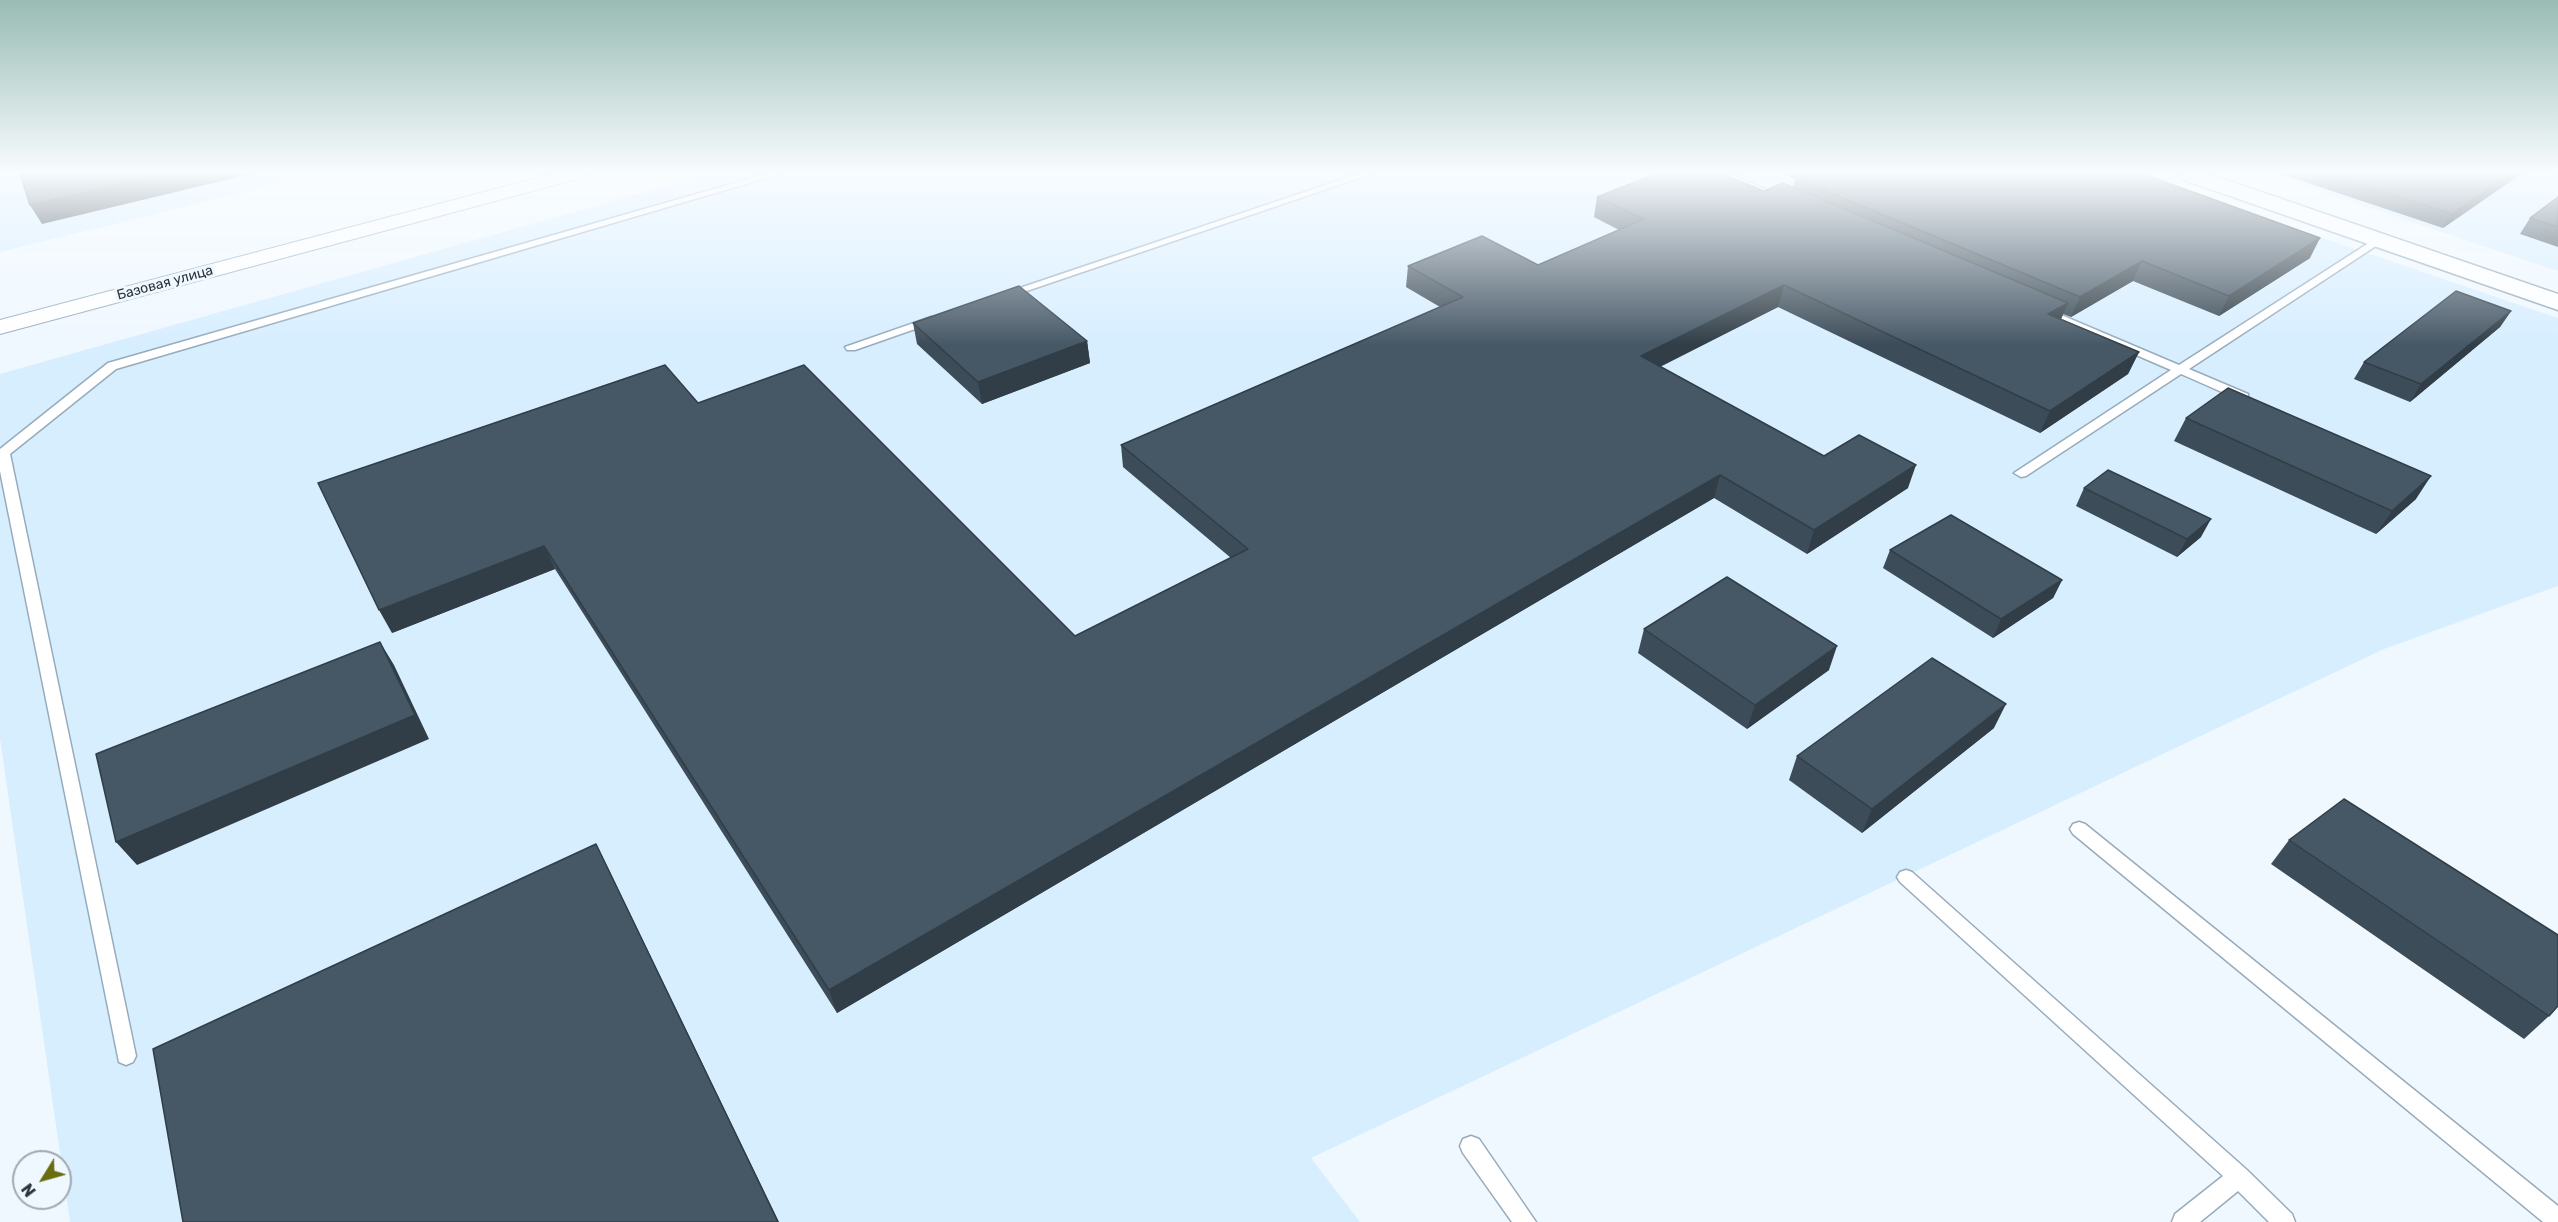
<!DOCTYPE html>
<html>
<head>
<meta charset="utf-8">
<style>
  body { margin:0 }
  #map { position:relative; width:2558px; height:1222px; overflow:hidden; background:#f0f8ff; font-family:Rubik,sans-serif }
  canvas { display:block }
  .north { position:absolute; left:12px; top:1150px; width:60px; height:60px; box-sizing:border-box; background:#f0f8ff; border:2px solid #a1a9b0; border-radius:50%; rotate:233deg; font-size:16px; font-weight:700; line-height:24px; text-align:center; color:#2b3339 }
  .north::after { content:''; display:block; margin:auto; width:21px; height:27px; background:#6a6d0f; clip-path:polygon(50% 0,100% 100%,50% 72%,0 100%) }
</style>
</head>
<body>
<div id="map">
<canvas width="2558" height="1222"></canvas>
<div class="north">N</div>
</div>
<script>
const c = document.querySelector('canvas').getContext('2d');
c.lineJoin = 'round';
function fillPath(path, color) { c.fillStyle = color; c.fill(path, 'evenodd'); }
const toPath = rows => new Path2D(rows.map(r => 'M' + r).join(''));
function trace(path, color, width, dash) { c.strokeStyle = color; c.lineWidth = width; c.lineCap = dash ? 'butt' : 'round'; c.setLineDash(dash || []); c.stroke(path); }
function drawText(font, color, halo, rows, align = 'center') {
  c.font = font + ' Rubik,sans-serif'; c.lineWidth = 6; c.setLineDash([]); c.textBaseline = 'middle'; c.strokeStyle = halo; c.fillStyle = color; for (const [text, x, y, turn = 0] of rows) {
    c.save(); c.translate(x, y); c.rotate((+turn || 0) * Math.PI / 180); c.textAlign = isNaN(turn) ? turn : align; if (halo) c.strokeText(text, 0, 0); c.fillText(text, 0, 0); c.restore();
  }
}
fillPath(toPath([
  [0,174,317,174,0,252],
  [709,174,2135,174,2558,318,2558,586,2384,649,1311,1158,1360,1222,70,1222,0,739,0,374],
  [2269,174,2558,174,2558,271]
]), '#d7eeff');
const service = toPath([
  [766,174,780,174,116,369,10,454,136,1056,133,1062,126,1065,119,1062,0,471,0,449,108,363,766,174],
  [1358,174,1371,174,1009,297,1005,298,999,295,1358,174],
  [1718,174,1730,174,1786,198,1777,200,1718,174],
  [2378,237,2382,238,2382,242,2189,369,2248,394,2248,400,2240,400,2181,374,2026,476,2021,477,2014,473,2171,370,2039,313,2039,309,2047,309,2179,365,2378,237],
  [931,317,935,318,935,322,855,350,847,350,845,347,931,317],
  [2079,822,2085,824,2558,1206,2558,1222,2543,1222,2073,834,2070,829,2073,824,2079,822],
  [1906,870,1912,872,2247,1170,2292,1214,2295,1222,2269,1222,2238,1191,2200,1222,2172,1222,2175,1214,2223,1176,1900,882,1897,877,1900,872,1906,870],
  [1471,1136,1479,1139,1536,1222,1512,1222,1463,1153,1460,1146,1463,1139,1471,1136]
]);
const minor = toPath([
  [552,174,584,174,581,178,0,334,0,320,552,174]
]);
const secondary = toPath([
  [2178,174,2209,174,2558,294,2558,310,2181,179,2178,174]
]);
trace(service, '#97abbb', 3);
trace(minor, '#97abbb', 2);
trace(secondary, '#97abbb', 3);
fillPath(service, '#fff');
fillPath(minor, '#fff');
fillPath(secondary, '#fff');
fillPath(toPath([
  [1783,174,2143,174,2310,258,2219,316,2133,281,2071,317,2063,314,2061,319,2139,352,2128,374,2040,433,1778,307,1660,367,1824,456,1908,488,1807,554,1714,498,837,1013,555,569,392,633,698,403,1075,636,1231,558,1123,467,1121,445,1440,307,1406,287,1408,266,1538,265,1619,230,1594,217,1597,197,1764,191,1793,187,1795,179],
  [2281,174,2521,174,2443,228],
  [2558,197,2558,247,2520,234,2530,218],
  [2511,311,2500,327,2410,402,2354,379,2364,362],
  [913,323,1087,341,1090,363,982,404,917,344],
  [2186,418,2416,499,2376,534,2174,441],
  [2084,488,2201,537,2177,557,2076,506],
  [1890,550,2062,580,2053,598,1993,638,1883,568],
  [1644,629,1829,670,1747,729,1638,653],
  [1994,728,1862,833,1789,780,1797,756],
  [2289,840,2549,1016,2524,1039,2271,864]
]), '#3c4c58');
fillPath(toPath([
  [162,174,251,174,42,224,30,205],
  [2510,174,2521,174,2443,228,2452,214],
  [2320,238,2310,258,2219,316,2229,296],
  [2142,261,2133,281,2071,317,2080,297],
  [1784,285,1778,307,1637,378,1641,356],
  [2068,303,2059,324,2048,314],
  [2511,311,2500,327,2410,402,2421,384],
  [1087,341,1090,363,982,404,978,382],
  [2139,352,2128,374,2040,433,2050,411],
  [1916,465,1908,488,1807,554,1814,530],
  [1720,475,1714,498,837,1013,829,990],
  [2431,476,2416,499,2376,534,2392,511],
  [2211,519,2201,537,2177,557,2187,539],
  [544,546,555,569,392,633,379,610],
  [2062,580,2053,598,1993,638,2001,619],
  [380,642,394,665,429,739,137,865,116,842],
  [1837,646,1829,670,1747,729,1755,705],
  [2006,704,1994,728,1862,833,1872,809],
  [596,844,608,868,779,1222,778,1222]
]), '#313e47');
const building = toPath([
  [20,174,162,174,30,205,20,174],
  [1655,174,1723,174,1764,191,1783,183,2068,303,2048,314,2139,352,2050,411,1784,285,1641,356,1824,456,1859,435,1916,465,1814,530,1720,475,829,990,544,546,379,610,318,483,665,365,698,403,804,365,1075,636,1248,549,1121,445,1463,297,1408,266,1482,236,1538,265,1644,219,1597,197,1655,174],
  [1806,174,2143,174,2320,238,2229,296,2142,261,2080,297,1795,178,1806,174],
  [2329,174,2510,174,2452,214,2329,174],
  [2558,197,2558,227,2530,218,2558,197],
  [1019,286,1087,341,978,382,913,323,1019,286],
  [2456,291,2511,311,2421,384,2364,362,2456,291],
  [2228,388,2431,476,2392,511,2186,418,2228,388],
  [2108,470,2211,519,2187,539,2084,488,2108,470],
  [1951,515,2062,580,2001,619,1890,550,1951,515],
  [1727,577,1837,646,1755,705,1644,629,1727,577],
  [380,642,415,715,116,842,96,754,380,642],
  [1932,658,2006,704,1872,809,1797,756,1932,658],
  [2344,799,2558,935,2558,1006,2549,1016,2289,840,2344,799],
  [596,844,778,1222,183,1222,153,1049,596,844]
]);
fillPath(building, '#465866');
trace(building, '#313e47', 1.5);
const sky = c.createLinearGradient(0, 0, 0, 345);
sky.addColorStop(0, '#99bcb4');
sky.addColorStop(0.5, '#f8fcff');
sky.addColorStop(1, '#f8fcff00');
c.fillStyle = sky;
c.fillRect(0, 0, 2558, 345);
drawText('14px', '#2b3339', '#f0f8ff', [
  ["Базовая улица",165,283,-15]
]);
</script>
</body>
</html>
